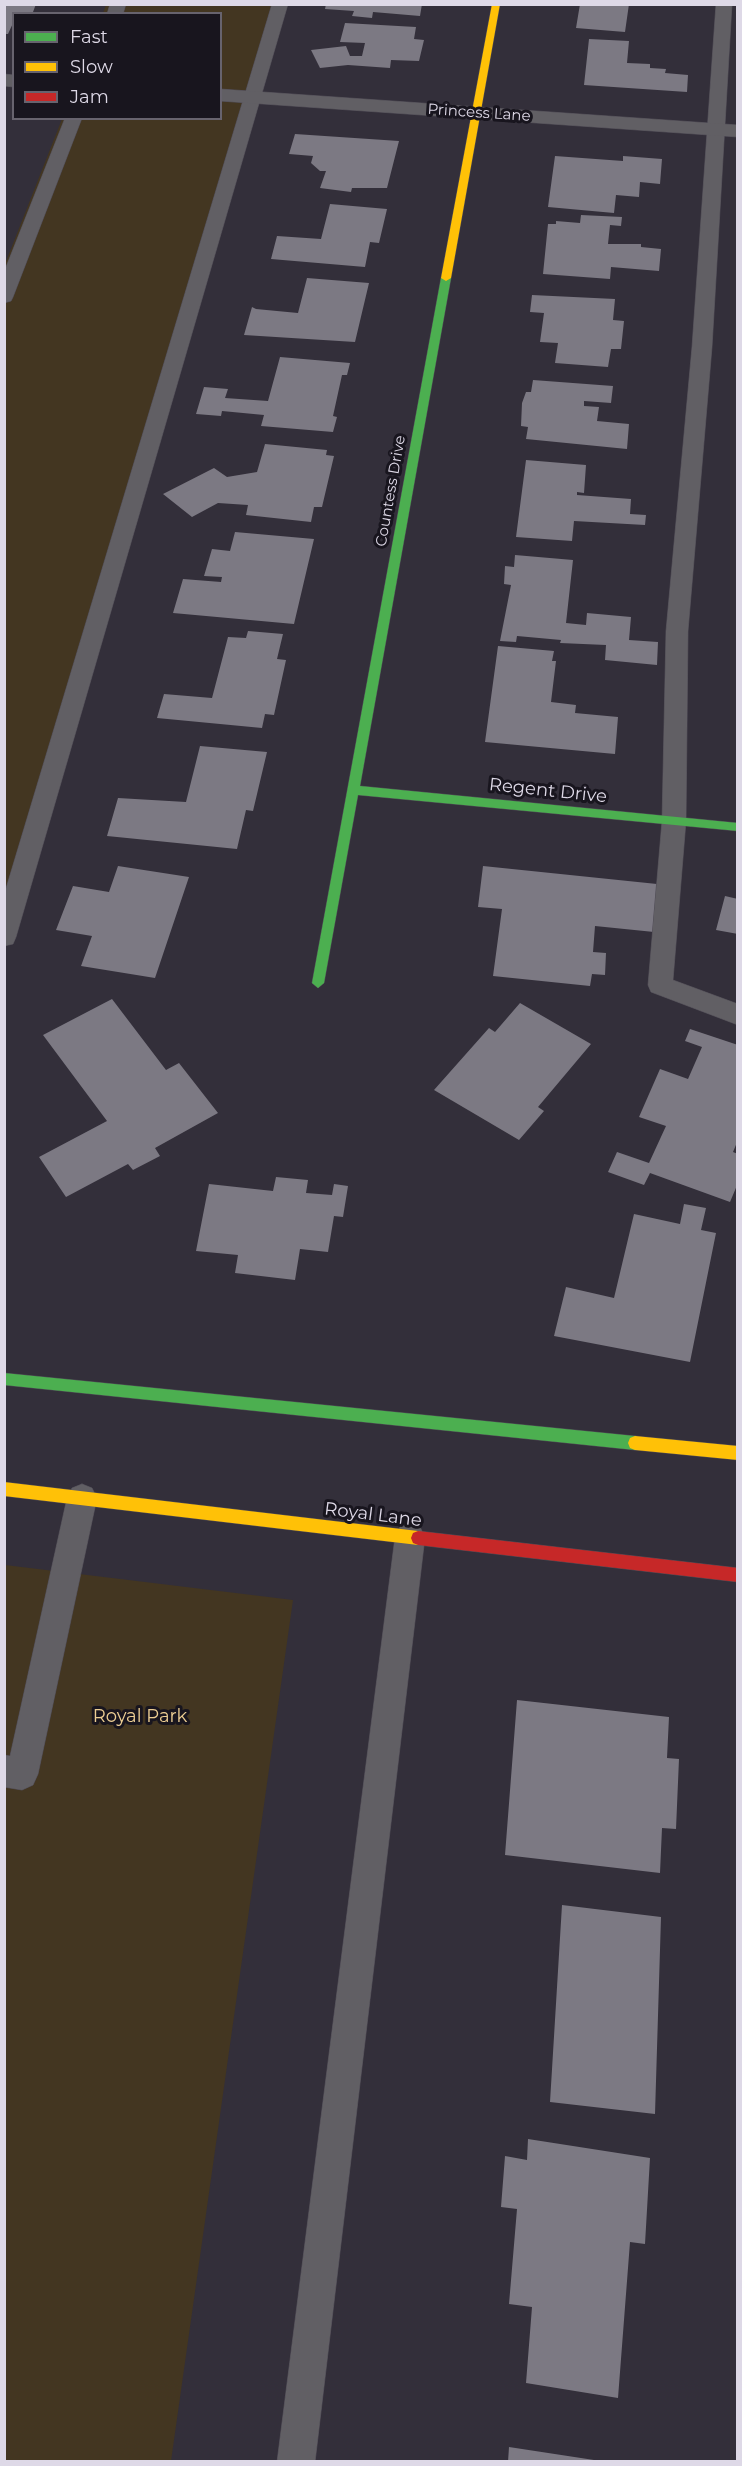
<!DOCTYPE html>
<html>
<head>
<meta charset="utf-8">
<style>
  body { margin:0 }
  #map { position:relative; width:742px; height:2466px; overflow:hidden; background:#332f3a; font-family:Montserrat,sans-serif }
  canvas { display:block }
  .frame { position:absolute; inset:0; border:6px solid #ded9e7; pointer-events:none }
  .legend { position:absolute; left:12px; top:12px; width:210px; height:108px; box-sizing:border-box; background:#18151e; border:2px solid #67636e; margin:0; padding:8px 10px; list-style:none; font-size:18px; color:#ded9e7 }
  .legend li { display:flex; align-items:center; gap:12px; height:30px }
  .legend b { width:30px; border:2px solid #67636e }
</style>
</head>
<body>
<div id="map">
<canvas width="742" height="2466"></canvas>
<div class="frame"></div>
<ul class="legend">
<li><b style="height:8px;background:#4caf50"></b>Fast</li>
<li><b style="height:8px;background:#ffc107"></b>Slow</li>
<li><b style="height:8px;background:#c62828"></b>Jam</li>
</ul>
</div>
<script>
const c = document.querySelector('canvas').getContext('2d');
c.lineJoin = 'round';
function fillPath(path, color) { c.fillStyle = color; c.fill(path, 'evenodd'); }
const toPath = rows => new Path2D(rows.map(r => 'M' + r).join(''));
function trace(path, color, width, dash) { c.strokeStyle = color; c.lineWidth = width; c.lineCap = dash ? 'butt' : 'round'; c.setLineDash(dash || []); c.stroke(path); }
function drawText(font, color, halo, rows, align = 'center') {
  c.font = font + ' Montserrat,sans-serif'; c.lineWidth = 6; c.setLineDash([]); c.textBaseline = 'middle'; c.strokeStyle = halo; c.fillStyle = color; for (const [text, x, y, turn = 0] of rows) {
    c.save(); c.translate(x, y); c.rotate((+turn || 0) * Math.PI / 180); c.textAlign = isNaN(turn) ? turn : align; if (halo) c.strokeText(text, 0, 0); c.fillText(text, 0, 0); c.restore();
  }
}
fillPath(toPath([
  [106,5,278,5,5,916,5,264,62,119,220,118,220,14,103,13],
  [5,1565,293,1600,171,2461,5,2462]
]), '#433621');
fillPath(toPath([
  [4,4,36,4,33,12,14,14,14,21,8,34,4,34],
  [326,4,422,4,420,16,373,12,372,18,352,16,354,11,325,9],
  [580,4,629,4,625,32,576,28],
  [345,23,416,27,414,39,424,40,419,61,391,60,390,68,348,65,320,68,311,50,346,46,350,56,362,56,365,43,340,42],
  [589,39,629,41,627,63,650,64,650,68,666,69,665,73,688,75,687,92,584,85],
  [295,134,399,141,387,188,352,188,351,192,320,188,326,171,320,171,311,163,313,156,289,154],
  [555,156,623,161,623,156,662,159,660,184,640,182,639,197,616,195,614,213,548,207],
  [330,204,387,209,379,243,370,242,365,267,271,259,277,236,321,239],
  [581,215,622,217,621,226,610,225,608,244,641,244,641,247,661,249,659,271,611,267,610,279,543,274,548,224,556,224,556,221,580,223],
  [307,278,369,283,355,342,244,335,252,307,256,309,298,313],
  [532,295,615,299,613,320,624,321,621,349,611,349,608,367,555,363,558,343,540,342,544,313,530,312],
  [280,357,350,363,347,375,342,375,333,416,337,417,333,432,261,426,264,415,222,411,221,416,196,414,204,387,228,389,225,398,268,401],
  [533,380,613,386,611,403,584,401,584,406,599,407,597,421,629,424,627,449,526,439,528,427,521,426,522,403,526,392,531,392],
  [265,444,327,450,326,455,334,456,322,507,314,507,311,522,246,515,248,505,218,503,192,517,163,494,214,468,227,477,257,472],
  [526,460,586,465,584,493,577,492,577,495,631,499,630,514,646,515,645,525,574,521,572,541,516,537],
  [235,532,314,539,294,624,173,613,183,579,221,582,222,577,204,576,212,549,230,551],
  [515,555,573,560,566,623,586,625,587,613,631,617,629,640,658,642,657,665,605,660,606,645,560,643,561,640,517,636,516,642,500,641,511,585,504,584,505,566,514,567],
  [248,631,283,634,277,659,286,660,274,715,265,714,262,728,157,718,164,694,212,698,228,637,246,638],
  [498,646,554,651,552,661,556,661,551,702,576,705,575,713,618,717,615,754,485,742],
  [200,746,267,752,253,811,246,810,237,849,107,836,118,798,186,802],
  [118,866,189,877,155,978,81,966,92,936,56,930,73,886,109,892],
  [483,866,657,884,654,932,595,926,593,952,606,953,605,975,592,974,590,986,493,976,502,909,478,907],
  [725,896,738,899,738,934,716,930],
  [112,999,166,1070,179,1063,218,1113,155,1148,160,1156,133,1170,128,1164,66,1197,39,1157,107,1121,43,1035],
  [520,1003,591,1044,538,1107,544,1111,519,1140,434,1090,489,1028,495,1032],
  [690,1029,738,1045,738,1140,733,1152,738,1154,738,1183,730,1202,650,1173,644,1185,608,1172,617,1152,649,1163,666,1126,639,1117,660,1069,688,1079,702,1047,685,1041],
  [276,1177,308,1180,306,1193,332,1195,334,1184,348,1186,343,1217,334,1216,328,1252,300,1249,295,1280,235,1273,238,1255,196,1251,209,1184,273,1191],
  [684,1204,706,1208,701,1230,716,1233,690,1362,554,1336,566,1287,614,1298,634,1214,680,1224],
  [517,1700,669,1717,667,1758,679,1759,676,1829,662,1828,660,1873,505,1855],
  [562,1905,661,1917,655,2114,550,2102],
  [528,2139,650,2158,645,2244,630,2242,618,2398,526,2383,532,2307,509,2304,517,2209,501,2207,505,2156,527,2160],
  [509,2447,594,2460,594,2462,508,2462]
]), '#7c7983');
const lane = toPath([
  [110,4,126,4,123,14,107,14,110,4],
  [272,4,288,4,16,937,13,944,4,946,4,895,272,4],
  [716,4,732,4,712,347,688,631,686,821,673,980,738,1004,738,1025,651,992,648,985,662,821,666,631,692,347,716,4],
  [65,118,82,118,13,297,11,301,4,303,4,272,65,118],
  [82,1484,92,1488,97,1498,38,1774,33,1785,22,1790,4,1787,4,1755,10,1756,67,1498,72,1488,82,1484],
  [410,1523,420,1527,425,1537,315,2462,277,2462,395,1537,400,1527,410,1523]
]);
const street = toPath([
  [4,74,14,75,14,87,4,86,4,74],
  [220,89,738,125,738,137,220,101,220,89]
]);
const fast = toPath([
  [446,275,451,278,360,786,738,823,738,831,358,795,324,983,318,988,312,983,441,278,446,275],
  [4,1373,635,1436,640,1438,642,1443,640,1448,635,1450,4,1385,4,1373]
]);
const slow = toPath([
  [492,4,500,4,451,278,446,281,441,278,492,4],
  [635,1436,738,1446,738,1460,635,1450,630,1448,628,1443,630,1438,635,1436],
  [4,1482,418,1531,423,1533,425,1538,423,1543,418,1545,4,1496,4,1482]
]);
const jam = toPath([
  [418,1531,738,1568,738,1582,418,1545,413,1543,411,1538,413,1533,418,1531]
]);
trace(lane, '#4f4b55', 1);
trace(street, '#4f4b55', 1);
trace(fast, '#4f4b55', 1);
trace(slow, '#4f4b55', 1);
trace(jam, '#4f4b55', 1);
fillPath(lane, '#615f64');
fillPath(street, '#615f64');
fillPath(fast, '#4caf50');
fillPath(slow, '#ffc107');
fillPath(jam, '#c62828');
drawText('15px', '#ded9e7', '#18151e', [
  ["Princess Lane",479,113,4],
  ["Countess Drive",391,491,-80]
]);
drawText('18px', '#ded9e7', '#18151e', [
  ["Regent Drive",548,791,6],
  ["Royal Lane",373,1515,7]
]);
drawText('18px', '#edce93', '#18151e', [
  ["Royal Park",140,1717]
]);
</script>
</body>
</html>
